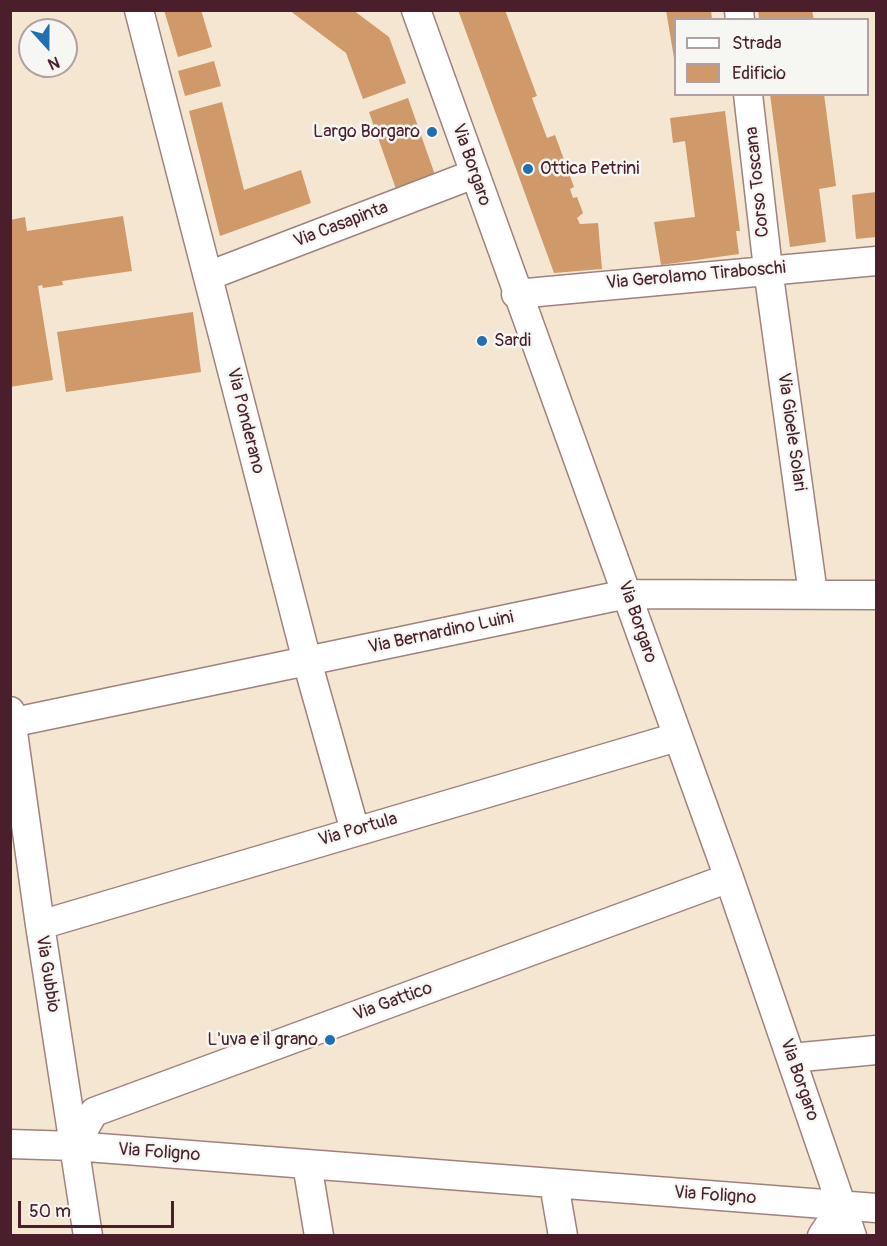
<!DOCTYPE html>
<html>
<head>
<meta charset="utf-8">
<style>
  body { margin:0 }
  #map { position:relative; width:887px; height:1246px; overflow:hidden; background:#f4e6d1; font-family:Pangolin,sans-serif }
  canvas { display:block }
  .frame { position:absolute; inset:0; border:12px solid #4a1f2b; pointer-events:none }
  .legend { position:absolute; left:674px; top:18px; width:195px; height:78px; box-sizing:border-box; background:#f6f6f2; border:2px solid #b1a0a2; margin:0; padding:8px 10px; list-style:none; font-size:18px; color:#4a1f2b }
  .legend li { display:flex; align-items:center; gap:12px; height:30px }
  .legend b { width:30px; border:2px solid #b1a0a2 }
  .north { position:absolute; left:18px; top:18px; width:60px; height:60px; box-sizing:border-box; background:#f6f6f2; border:2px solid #b1a0a2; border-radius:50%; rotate:159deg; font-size:16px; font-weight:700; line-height:24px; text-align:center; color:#4a1f2b }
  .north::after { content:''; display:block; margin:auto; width:21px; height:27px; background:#1f6fb2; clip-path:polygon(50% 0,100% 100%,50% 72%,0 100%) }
  .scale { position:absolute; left:18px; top:1201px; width:156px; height:27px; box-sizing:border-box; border:3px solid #4a1f2b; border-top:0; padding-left:8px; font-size:18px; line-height:21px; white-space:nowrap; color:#4a1f2b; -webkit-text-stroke:4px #f6f6f2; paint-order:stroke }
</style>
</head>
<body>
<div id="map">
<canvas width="887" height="1246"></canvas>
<div class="frame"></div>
<ul class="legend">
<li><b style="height:8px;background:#fff"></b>Strada</li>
<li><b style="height:16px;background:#d09969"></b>Edificio</li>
</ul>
<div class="north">N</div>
<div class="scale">50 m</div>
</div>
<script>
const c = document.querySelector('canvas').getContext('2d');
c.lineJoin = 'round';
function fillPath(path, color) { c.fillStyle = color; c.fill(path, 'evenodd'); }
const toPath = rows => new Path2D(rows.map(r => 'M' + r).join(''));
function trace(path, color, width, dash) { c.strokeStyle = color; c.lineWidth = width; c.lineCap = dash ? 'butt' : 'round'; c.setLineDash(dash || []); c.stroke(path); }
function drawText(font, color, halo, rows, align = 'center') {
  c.font = font + ' Pangolin,sans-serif'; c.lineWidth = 5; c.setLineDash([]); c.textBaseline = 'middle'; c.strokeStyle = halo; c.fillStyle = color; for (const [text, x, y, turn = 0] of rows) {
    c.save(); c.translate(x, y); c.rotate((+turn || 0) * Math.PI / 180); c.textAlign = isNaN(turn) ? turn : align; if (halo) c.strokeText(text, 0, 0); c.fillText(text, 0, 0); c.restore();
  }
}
fillPath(toPath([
  [164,10,201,10,212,47,178,57],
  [289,10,353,10,389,37,406,83,363,99,346,53],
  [458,10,505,10,537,96,532,98,547,138,555,135,574,187,570,189,573,198,577,197,583,213,577,218,580,224,598,223,602,269,554,273],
  [666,10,711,10,712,20,676,20,676,70],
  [758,10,812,10,814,20,759,20],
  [214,61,221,86,185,96,178,71],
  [770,94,824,94,836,186,819,189,826,242,790,247],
  [408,98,435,175,396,189,369,112],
  [222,102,244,190,301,170,311,203,220,236,189,111],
  [725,111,740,231,736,231,739,254,661,265,654,222,695,217,685,141,673,143,670,118],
  [876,192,876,237,856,239,852,195],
  [123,216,132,271,62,281,63,285,43,288,42,285,38,286,53,380,10,387,10,220,25,217,27,231],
  [193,312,201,372,66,392,57,332]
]), '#d09969');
const minor = toPath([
  [139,10,307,661,355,831],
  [416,10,729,878,852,1236],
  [739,10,740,20],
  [748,94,768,269,813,594],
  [208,276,474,174],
  [516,294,876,261],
  [10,711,40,925,88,1236],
  [10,723,627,594,876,595],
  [40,925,677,737],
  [791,1058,876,1050],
  [10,1144,74,1146,876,1208],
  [74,1146,94,1112,729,878],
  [307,1164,319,1236],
  [554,1184,563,1236],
  [822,1236,842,1206]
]);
trace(minor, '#9f827e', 31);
trace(minor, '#fff', 28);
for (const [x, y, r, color] of [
  [432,132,6,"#1f6fb2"],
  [528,169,6,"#1f6fb2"],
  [482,341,6,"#1f6fb2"],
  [330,1040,6,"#1f6fb2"]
]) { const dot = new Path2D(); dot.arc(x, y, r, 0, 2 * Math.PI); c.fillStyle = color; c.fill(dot); trace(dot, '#f6f6f2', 2); }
drawText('18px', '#4a1f2b', '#f6f6f2', [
  ["Largo Borgaro",420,132],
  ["Ottica Petrini",540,169,"left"],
  ["Sardi",494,341,"left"],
  ["L'uva e il grano",318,1040]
], 'right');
drawText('18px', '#4a1f2b', '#f6f6f2', [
  ["Via Borgaro",471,165,71],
  ["Corso Toscana",758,182,-96],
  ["Via Casapinta",341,225,-21],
  ["Via Gerolamo Tiraboschi",696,276,-5],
  ["Via Ponderano",245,421,76],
  ["Via Gioele Solari",791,432,82],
  ["Via Borgaro",637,622,71],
  ["Via Bernardino Luini",441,633,-12],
  ["Via Portula",358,830,-16],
  ["Via Gubbio",47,974,81],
  ["Via Gattico",393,1002,-20],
  ["Via Borgaro",799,1080,71],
  ["Via Foligno",159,1153,4],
  ["Via Foligno",715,1196,4]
]);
</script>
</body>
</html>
